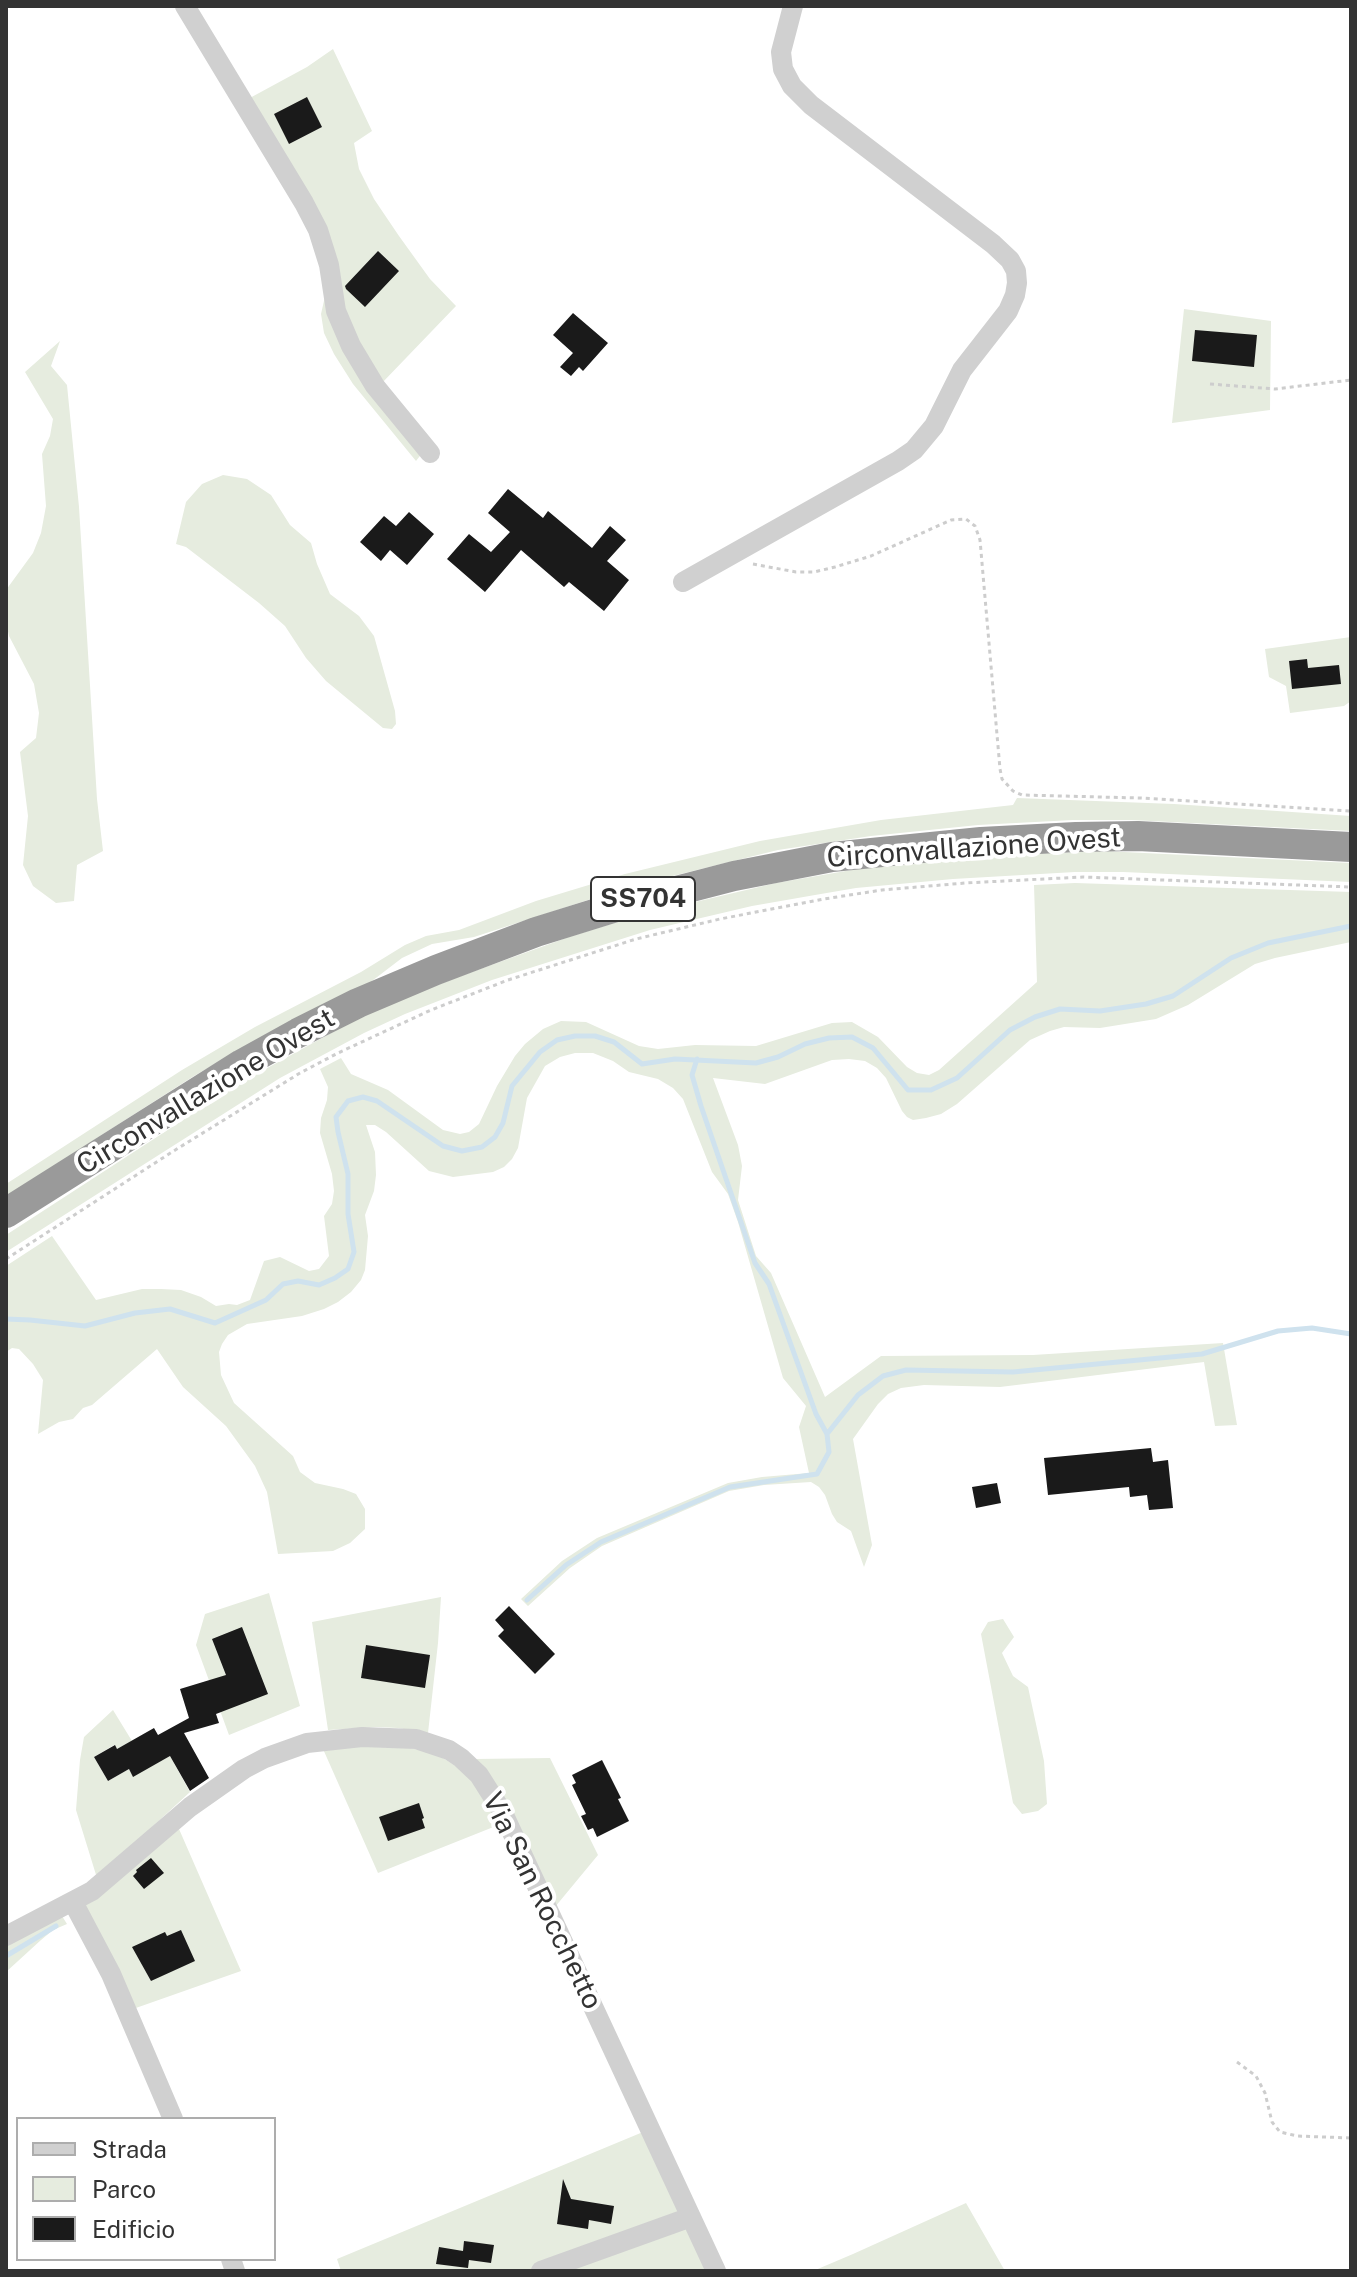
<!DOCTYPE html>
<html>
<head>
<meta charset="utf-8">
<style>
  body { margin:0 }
  #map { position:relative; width:1357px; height:2277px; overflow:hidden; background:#fff; font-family:"Public Sans",sans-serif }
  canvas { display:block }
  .frame { position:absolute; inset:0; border:8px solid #333; pointer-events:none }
  .legend { position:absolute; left:16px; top:2117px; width:260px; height:144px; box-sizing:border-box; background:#fff; border:2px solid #adadad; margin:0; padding:10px 14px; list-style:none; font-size:24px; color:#333 }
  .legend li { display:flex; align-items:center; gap:16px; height:40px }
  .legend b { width:40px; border:2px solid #adadad }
</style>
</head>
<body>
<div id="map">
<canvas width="1357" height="2277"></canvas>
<div class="frame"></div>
<ul class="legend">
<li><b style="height:10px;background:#d0d0d0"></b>Strada</li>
<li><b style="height:22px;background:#e6ecdf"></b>Parco</li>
<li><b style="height:22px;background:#1a1a1a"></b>Edificio</li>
</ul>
</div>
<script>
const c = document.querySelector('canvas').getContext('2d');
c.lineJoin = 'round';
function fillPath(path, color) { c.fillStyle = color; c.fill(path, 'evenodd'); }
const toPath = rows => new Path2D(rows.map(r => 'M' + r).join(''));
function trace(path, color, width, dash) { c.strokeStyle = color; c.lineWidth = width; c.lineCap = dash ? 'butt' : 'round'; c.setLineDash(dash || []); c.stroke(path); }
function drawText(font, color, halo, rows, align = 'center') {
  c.font = font + ' "Public Sans",sans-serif'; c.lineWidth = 8; c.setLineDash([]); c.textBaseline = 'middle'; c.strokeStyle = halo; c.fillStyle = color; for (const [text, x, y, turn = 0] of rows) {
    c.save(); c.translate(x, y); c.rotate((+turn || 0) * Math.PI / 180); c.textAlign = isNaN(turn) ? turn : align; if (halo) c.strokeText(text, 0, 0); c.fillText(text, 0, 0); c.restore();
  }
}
fillPath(toPath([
  [333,49,372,131,354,143,359,169,374,199,399,236,430,279,456,306,381,384,352,339,332,261,248,99,307,67],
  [326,292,423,452,416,461,353,384,334,354,324,333,321,314],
  [1184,309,1271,321,1270,410,1172,423],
  [60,341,51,366,67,385,79,507,97,799,103,851,77,865,74,901,56,903,33,886,23,865,28,816,20,752,36,738,39,713,34,684,9,636,6,622,6,590,33,553,41,533,46,506,42,454,50,436,53,419,25,372],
  [223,475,247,479,271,495,290,525,311,543,317,564,330,594,359,616,374,636,395,711,396,724,392,729,383,728,326,681,306,658,285,626,259,603,186,547,176,544,186,502,202,484],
  [1351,637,1351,701,1344,706,1290,713,1286,686,1269,677,1265,649],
  [1017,798,1174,804,1351,816,1351,831,1131,820,1073,820,978,825,871,836,778,850,628,887,474,937,432,944,402,958,368,984,268,1033,194,1076,6,1196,6,1184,182,1070,255,1027,361,972,405,945,426,936,459,930,536,901,625,874,760,841,881,820,1013,805],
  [1103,851,1351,863,1351,882,1123,872,1075,872,953,879,856,888,815,895,752,906,650,930,492,980,405,1014,364,1033,280,1078,6,1252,6,1235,240,1083,342,1027,383,1007,458,977,569,937,644,914,776,883,869,867,972,856],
  [1075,883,1351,892,1351,942,1275,958,1255,964,1188,1005,1156,1019,1100,1028,1064,1027,1050,1031,1030,1040,957,1104,941,1114,926,1118,913,1120,907,1117,902,1111,886,1078,877,1068,865,1061,849,1059,832,1060,765,1084,713,1078,738,1145,742,1166,738,1200,756,1256,771,1273,825,1397,881,1356,1033,1355,1223,1343,1237,1425,1215,1426,1204,1362,1000,1387,924,1385,901,1388,888,1394,878,1404,853,1439,872,1545,864,1567,851,1531,837,1522,832,1514,825,1495,819,1487,811,1482,764,1485,729,1491,602,1546,570,1568,528,1606,521,1599,562,1561,597,1538,728,1483,762,1477,809,1473,799,1427,806,1406,783,1378,738,1222,728,1194,712,1172,683,1099,673,1088,658,1079,629,1072,613,1061,593,1053,575,1053,560,1057,545,1066,527,1098,518,1148,512,1159,504,1167,493,1172,453,1177,429,1171,386,1132,375,1125,366,1125,375,1152,376,1175,374,1191,365,1215,368,1236,365,1270,361,1280,351,1292,338,1302,324,1309,302,1316,247,1324,228,1335,222,1344,219,1352,221,1375,234,1403,293,1456,300,1472,315,1483,343,1489,356,1494,365,1509,365,1529,350,1543,333,1551,278,1554,267,1492,255,1466,226,1426,183,1387,157,1349,92,1405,83,1408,73,1419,59,1422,38,1434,43,1380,33,1364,19,1349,12,1348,6,1352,6,1266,52,1236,96,1300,142,1289,161,1289,181,1290,201,1297,216,1306,229,1304,237,1305,250,1300,264,1261,280,1257,309,1271,319,1269,329,1256,324,1216,332,1204,334,1191,332,1174,320,1133,321,1118,327,1100,328,1087,320,1069,341,1058,351,1074,388,1090,443,1130,460,1134,469,1132,479,1124,497,1086,515,1056,525,1044,543,1029,561,1021,586,1022,639,1046,658,1049,695,1045,756,1046,832,1023,852,1022,878,1037,907,1067,917,1073,929,1075,939,1070,1037,982,1034,885],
  [269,1593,300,1706,229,1735,196,1645,205,1614],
  [441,1597,438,1643,428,1733,398,1728,377,1727,328,1730,312,1622],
  [1003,1619,1014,1637,1002,1653,1013,1676,1028,1687,1044,1761,1047,1804,1038,1811,1022,1814,1013,1803,981,1634,988,1622],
  [113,1710,132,1741,117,1749,114,1745,94,1757,108,1781,129,1769,133,1776,170,1756,190,1792,97,1878,76,1810,80,1760,84,1737],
  [341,1746,409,1748,435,1753,470,1775,501,1824,378,1873,323,1749],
  [550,1758,598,1855,555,1907,475,1759],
  [179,1829,241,1971,133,2009,83,1906],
  [62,1916,67,1924,53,1930,41,1940,6,1972,6,1945],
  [643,2132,709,2271,341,2271,337,2259],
  [966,2203,1005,2271,813,2271,853,2254]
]), '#e6ecdf');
trace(toPath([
  [6,1319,30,1320,85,1326,135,1313,170,1309,215,1323,266,1300,283,1284,298,1281,319,1285,335,1278,348,1269,354,1252,348,1214,348,1174,338,1132,336,1117,348,1101,363,1097,377,1101,443,1146,462,1151,482,1147,495,1137,503,1123,512,1086,540,1052,557,1040,575,1036,595,1036,614,1042,642,1064,675,1059,756,1063,778,1057,805,1044,829,1038,852,1037,873,1048,908,1090,931,1090,957,1078,1010,1030,1035,1017,1060,1009,1100,1011,1146,1004,1173,996,1231,958,1268,943,1351,926],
  [827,1434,858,1395,883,1376,906,1370,1013,1372,1202,1354,1278,1331,1312,1328,1351,1334],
  [527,1600,566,1565,601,1542,730,1487,817,1474,829,1452,827,1434,816,1414,769,1284,755,1263,701,1106,692,1075,697,1059],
  [6,1956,56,1926]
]), '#cfe2ee', 5);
fillPath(toPath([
  [307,97,322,127,289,144,274,114],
  [378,251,399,271,365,307,346,289,345,286],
  [573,313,608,343,583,371,579,367,571,376,560,367,573,353,553,335],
  [1195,330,1257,335,1254,367,1192,361],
  [508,489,543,518,548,511,592,548,610,526,626,540,607,561,629,580,604,611,569,582,564,587,521,550,485,592,447,559,469,534,491,552,510,532,488,513],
  [409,512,434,534,407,565,390,550,381,561,360,542,384,516,396,526],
  [1307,659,1308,668,1339,665,1341,684,1292,689,1289,661],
  [1151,1448,1153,1462,1168,1460,1173,1508,1149,1510,1147,1495,1130,1497,1129,1487,1048,1495,1044,1458],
  [997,1483,1001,1503,976,1508,972,1487],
  [509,1606,555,1654,535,1674,498,1636,504,1630,495,1620],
  [242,1627,268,1694,216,1714,219,1723,184,1733,209,1778,190,1791,170,1756,133,1777,129,1769,108,1781,94,1757,115,1745,117,1749,154,1728,158,1735,189,1718,180,1689,226,1675,212,1639],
  [366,1645,430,1655,425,1688,361,1678],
  [602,1760,621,1798,618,1799,629,1821,597,1837,593,1828,588,1830,581,1816,586,1814,572,1785,576,1783,572,1775],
  [419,1803,424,1818,422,1819,425,1828,388,1841,379,1817],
  [151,1858,164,1873,144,1889,133,1876,137,1872,136,1870],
  [181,1930,195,1961,151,1981,132,1947,165,1932,167,1936],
  [563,2179,571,2199,614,2206,611,2224,589,2220,588,2229,557,2224],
  [464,2241,494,2245,491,2263,469,2260,468,2268,436,2264,439,2247,463,2251]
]), '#1a1a1a');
trace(toPath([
  [1210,384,1275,389,1351,380],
  [753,564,796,572,814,572,835,567,871,556,951,520,966,519,975,526,980,540,1000,769,1002,779,1013,791,1022,795,1140,798,1351,811],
  [6,1259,172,1152,300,1073,338,1053,431,1010,508,980,636,939,720,919,824,899,882,890,965,883,1083,877,1351,887],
  [1237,2062,1256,2076,1265,2093,1272,2122,1280,2132,1297,2136,1351,2138]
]), '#cdcdcd', 3, [4, 4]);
trace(toPath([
  [185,6,304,203,318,230,329,265,336,311,351,346,375,386,430,453],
  [683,582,898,461,914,450,934,426,962,370,1008,311,1015,295,1017,283,1016,271,1010,260,993,244,811,105,792,86,783,69,781,52,793,6],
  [73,1902,111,1974,173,2119],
  [6,1936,92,1891,190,1807,244,1769,265,1758,307,1743,362,1737,416,1739,449,1750,461,1758,479,1775,503,1813,716,2271],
  [231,2259,235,2271],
  [541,2271,691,2217]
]), '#d0d0d0', 20);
trace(toPath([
  [6,1213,242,1064,298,1033,358,1003,436,970,536,932,626,904,734,876,832,857,981,842,1076,837,1138,836,1351,847]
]), '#9a9a9a', 30);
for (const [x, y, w] of [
  [643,899,104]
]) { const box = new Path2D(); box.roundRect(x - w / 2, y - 22, w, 44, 6); c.fillStyle = '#fff'; c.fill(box); trace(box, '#333', 2); }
drawText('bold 26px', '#333', null, [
  ["SS704",643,899]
]);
drawText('28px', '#333', '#fff', [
  ["Circonvallazione Ovest",974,848,-4],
  ["Circonvallazione Ovest",206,1092,-31],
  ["Via San Rocchetto",542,1901,64]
]);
</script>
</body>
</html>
